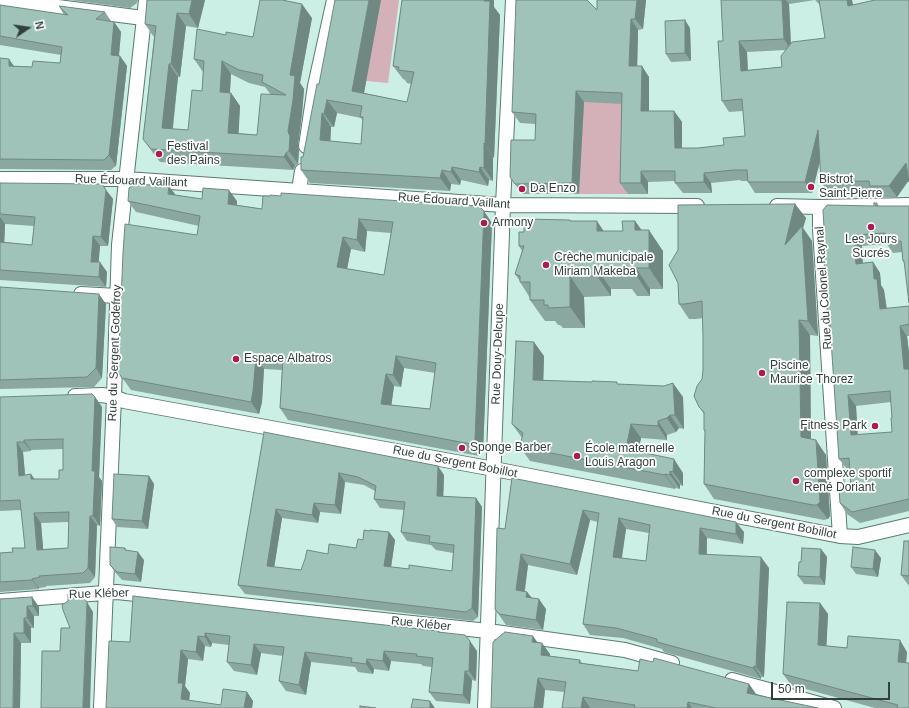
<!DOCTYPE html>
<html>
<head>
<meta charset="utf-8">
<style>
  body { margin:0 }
  #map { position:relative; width:909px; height:708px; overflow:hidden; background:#ccefe5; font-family:Helvetica,sans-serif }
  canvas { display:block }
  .north { position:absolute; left:8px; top:8px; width:40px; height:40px; -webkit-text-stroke:3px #fff; paint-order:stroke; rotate:77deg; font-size:11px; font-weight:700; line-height:16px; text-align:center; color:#31403c }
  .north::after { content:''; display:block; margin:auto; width:14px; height:18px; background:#31403c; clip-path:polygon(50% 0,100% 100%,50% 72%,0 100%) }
  .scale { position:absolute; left:771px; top:682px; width:119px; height:18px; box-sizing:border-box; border:2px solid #31403c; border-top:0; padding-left:5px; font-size:12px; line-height:14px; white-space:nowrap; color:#31403c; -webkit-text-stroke:3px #fff; paint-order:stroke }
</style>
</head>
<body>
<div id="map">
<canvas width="909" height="708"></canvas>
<div class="north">N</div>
<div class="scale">50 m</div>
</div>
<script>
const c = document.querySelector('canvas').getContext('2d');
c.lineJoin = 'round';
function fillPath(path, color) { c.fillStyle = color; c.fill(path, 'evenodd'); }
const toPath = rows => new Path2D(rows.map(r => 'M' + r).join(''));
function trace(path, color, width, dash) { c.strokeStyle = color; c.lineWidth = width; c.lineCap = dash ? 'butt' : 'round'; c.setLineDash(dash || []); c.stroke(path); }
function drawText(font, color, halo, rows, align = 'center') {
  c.font = font + ' Helvetica,sans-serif'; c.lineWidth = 3.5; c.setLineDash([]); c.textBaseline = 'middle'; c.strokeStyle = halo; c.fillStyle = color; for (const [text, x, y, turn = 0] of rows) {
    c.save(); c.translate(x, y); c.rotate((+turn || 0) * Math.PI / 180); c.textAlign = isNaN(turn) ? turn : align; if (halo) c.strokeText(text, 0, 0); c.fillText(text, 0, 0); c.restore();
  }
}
fillPath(toPath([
  [381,0,399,0,388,83,366,81],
  [585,72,630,104,628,194,579,194]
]), '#d4b0b8');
const street = toPath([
  [4,0,143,18],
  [306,146,315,86,334,0],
  [0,179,126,179,503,205,697,206],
  [299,190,302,171],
  [777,206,820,207,909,205],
  [820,207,820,229,840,536],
  [81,294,117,296],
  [75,396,102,395,114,397,124,401,494,469,840,536,858,537,909,525],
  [0,601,117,592,488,631,625,650,672,663],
  [732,680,834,708],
  [101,708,114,397,119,245,146,0],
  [485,708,503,205,513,0]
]);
trace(street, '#5a7a71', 16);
trace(street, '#fff', 14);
fillPath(toPath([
  [70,0,138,0,137,3,130,8],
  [205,0,198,28,186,26,180,77,178,77,173,129,188,130,202,91,203,72,194,59,226,35,253,37,312,18,300,83,304,89,302,114,298,145,299,150,298,164,295,166,293,170,160,162,153,153,143,139,154,37,145,24],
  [231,74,249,83,265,87,271,95,257,135,238,133,240,106,231,93,230,93],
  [381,0,364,93,407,102,411,84,407,83,405,80,403,79,393,66,402,0,494,0,494,7,500,15,494,158,493,156,493,181,489,180,488,186,461,180,460,185,451,184,450,191,310,183,301,170,303,157,319,84],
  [337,113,361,118,363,121,361,144,330,141,331,127,334,127],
  [597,0,646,0,643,29,638,30,637,66,649,77,649,111,674,111,682,122,682,148,698,148,724,145,745,136,743,111,729,112,722,101,723,41,721,0,852,0,853,5,909,180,897,197,878,197,874,192,829,193,821,182,820,162,812,193,755,193,748,182,748,181,741,181,740,180,711,183,712,193,683,193,675,183,675,181,648,182,648,194,628,194,620,183,622,104,584,102,579,194,522,194,510,177,535,140,536,124,520,123,512,112,597,10],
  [815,0,820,5,825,38,791,43,789,4],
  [786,50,782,67,748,70,747,52],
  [0,5,64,15,59,6,105,12,111,21,114,22,121,32,119,56,120,56,127,66,116,166,111,170,0,169,0,58,14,66,32,67,60,63,61,55,0,45],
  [690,28,691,61,671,62,666,54],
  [0,183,106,190,113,199,108,246,100,246,98,262,107,272,106,287,0,280],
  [5,224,34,226,32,245,4,242],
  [176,195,202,199,237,201,237,205,262,209,492,223,483,452,479,456,288,420,280,408,282,370,264,369,262,402,259,414,131,390,118,372,197,235,199,226,136,212,128,201],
  [367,231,391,233,384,275,347,269,351,249,365,252],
  [404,368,435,373,430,409,391,405,394,386,401,387],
  [877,203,879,206,909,206,905,263,903,261,902,252,893,253,887,244,862,246,863,263,873,262,880,273,881,285,884,290,887,309,909,306,909,336,907,336,909,353,909,511,860,523,847,514,840,503,851,488,850,469,847,469,839,459,831,329,828,325,824,228,874,206],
  [891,402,892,418,892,432,858,435,856,406],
  [795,204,806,218,803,228,812,241,818,336,810,335,811,439,826,455,830,516,828,519,824,520,714,499,704,484,705,432,704,430,704,414,699,407,703,370,703,318,696,319,689,319,679,304],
  [570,220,571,221,604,231,623,231,635,221,641,230,663,251,663,289,650,289,650,296,637,296,632,289,611,289,611,296,584,297,585,328,563,328,560,325,558,325,555,321,545,321,530,300,530,298,520,282,520,281,515,274,522,251,519,246,524,232],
  [0,287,106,304,102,378,94,387,0,389],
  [544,356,543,380,618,384,683,397,684,429,679,428,676,432,667,435,667,440,641,438,638,452,683,473,683,486,680,485,680,489,675,488,675,489,530,461,520,447,522,438,512,424],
  [0,397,95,397,102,407,99,477,102,481,100,526,97,525,95,577,90,583,46,586,46,587,39,588,39,589,0,592,0,553,13,552,25,548,21,510,0,511],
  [63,449,63,470,59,479,35,479,25,475,23,452,31,451,31,450],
  [69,522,68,548,43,549,41,523],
  [264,432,444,475,443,497,476,498,482,507,478,617,473,621,245,594,238,585],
  [345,482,364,485,375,491,374,499,380,508,404,510,401,532,407,541,431,545,436,550,453,553,452,571,409,569,391,567,395,540,389,532,363,540,356,548,328,554,301,570,274,567,282,518,318,523,320,512,341,514],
  [149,476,154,484,148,529,117,527,112,519],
  [512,478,744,532,743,544,707,538,707,554,769,568,764,677,761,677,761,679,664,652,662,649,623,638,590,635,583,624,598,522,590,520,577,575,528,565,525,591,527,592,532,598,546,609,543,630,506,625,495,609],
  [626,529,649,533,646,561,622,558],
  [909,541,909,586,901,575],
  [125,548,127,551,144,560,141,582,122,580,115,572,110,565],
  [821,549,827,557,825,585,804,584,798,576,801,562],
  [881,558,878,577,856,574,851,567],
  [133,596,340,620,439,631,440,632,477,651,476,681,472,680,470,704,436,701,429,692,432,667,423,666,421,664,391,661,389,671,374,669,373,674,358,672,355,667,311,662,306,695,286,691,279,681,283,656,261,653,257,675,234,671,227,662,229,645,212,643,211,647,205,646,203,661,188,659,185,686,190,693,189,700,221,705,247,692,253,701,252,708,106,708,130,642],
  [32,597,39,607,39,616,34,616,34,628,31,628,31,643,21,643,20,708,0,599],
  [820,603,828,614,826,646,907,652,906,663,909,708,875,708,791,685,783,674],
  [538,642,550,654,550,656,580,660,582,663,638,671,653,662,749,684,757,695,818,708,562,708,564,692,545,690,543,708,491,708]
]), '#8aa89f');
fillPath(toPath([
  [192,0,205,0,198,28,189,14],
  [369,0,381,0,362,104,352,91],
  [484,0,494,0,494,7,500,15,494,158,485,145],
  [637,0,646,0,643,29,635,19],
  [782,0,786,0,789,4,791,50,784,39],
  [847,0,852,0,855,17,848,6],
  [302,4,312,18,300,83,304,89,302,114,298,145,299,150,298,164,289,151,288,131,290,75],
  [177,13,186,26,180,77,171,64],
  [631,19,638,30,637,77,629,66],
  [685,20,690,28,691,61,685,53],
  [114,22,121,32,118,65,111,55],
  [739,41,747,52,748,81,741,71],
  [120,56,127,66,116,166,109,155],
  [9,59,16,69,9,66],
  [222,61,231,74,229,105,220,92],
  [169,64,178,77,171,141,162,128],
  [642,66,649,77,649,122,641,111],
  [576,91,584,102,579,194,572,183],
  [231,93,240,106,238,146,228,133],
  [327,100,337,113,334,127,324,114],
  [674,111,682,122,682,158,675,148],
  [322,113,331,127,330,154,320,140],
  [818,130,825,140,812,193,805,182],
  [484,143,493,156,493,181,484,168],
  [286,153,295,166,293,170,284,157],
  [906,163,909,180,897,197,889,186],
  [452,167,461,180,460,185,451,172],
  [480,167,489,180,488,186,479,172],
  [442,170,451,184,450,191,440,178],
  [641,171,648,182,648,194,641,183],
  [704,173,711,183,712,193,704,182],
  [169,186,178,198,168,194],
  [106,190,113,199,108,246,101,237],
  [229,190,237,201,236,216,228,204],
  [795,204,806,218,803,228,812,241,818,336,808,321,785,245],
  [484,211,492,223,483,452,475,440],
  [0,217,5,224,4,251,0,246],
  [359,219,367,231,365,252,357,240],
  [597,221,611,242,597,231],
  [635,221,649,240,649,230,663,251,663,289,649,268,635,230],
  [854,235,862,246,863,274,856,264],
  [93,236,100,246,98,271,91,262],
  [343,237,351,249,345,279,337,267],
  [100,262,107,272,106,287,99,277],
  [873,262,880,273,881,285,884,290,888,320,880,309,874,279],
  [636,268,650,289,650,296,636,275],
  [597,269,611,289,611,296,597,276],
  [570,276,584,297,585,328,570,307],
  [99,294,106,304,102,378,96,368],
  [799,320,810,335,811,452,801,437],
  [900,326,907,336,909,353,909,376,904,369],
  [534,342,544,356,543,394,533,380],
  [396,356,404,368,401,387,393,375],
  [256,357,264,369,262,402,259,414,251,402],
  [386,374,394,386,390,416,381,404],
  [673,383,683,397,684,429,675,415],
  [848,395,856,406,858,446,851,435],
  [95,397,102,407,99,477,102,481,100,526,93,516,92,471],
  [670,415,679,428,676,432,667,418],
  [658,421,667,435,667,440,658,426],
  [631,424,641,438,636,463,626,449],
  [24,440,31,450,31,451,24,442],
  [816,440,826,455,830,516,828,519,817,505],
  [17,442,23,452,26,486,19,476],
  [674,459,683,473,683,486,673,472],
  [438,466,444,475,443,505,437,496],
  [670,471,680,485,680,489,670,475],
  [339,473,345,482,341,514,335,505],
  [31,474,38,484,31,479],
  [665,474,675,488,675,489,665,475],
  [149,476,154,484,148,529,142,521],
  [476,498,482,507,478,617,472,608],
  [314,503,320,512,318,523,312,515],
  [276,509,282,518,273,575,267,566],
  [583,510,590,520,577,575,570,564],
  [34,513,41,523,44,559,37,550],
  [90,516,97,525,95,577,88,568],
  [619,518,626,529,620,568,613,557],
  [736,522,744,532,743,544,736,534],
  [700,528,707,538,706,564,699,554],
  [389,532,395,540,390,574,384,566],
  [821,549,827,557,825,585,820,577],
  [875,550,881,558,878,577,873,569],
  [138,552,144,560,141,582,135,574],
  [521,554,528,565,523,601,516,590],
  [761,557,769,568,764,677,756,667],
  [32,579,39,588,39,589,32,580],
  [527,592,535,602,526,597],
  [32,597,39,607,39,616,33,606],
  [539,599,546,609,543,630,536,620],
  [87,602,93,612,90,708,83,708,83,704],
  [820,603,828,614,826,656,818,645],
  [27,606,34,616,34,628,27,618],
  [24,618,31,628,31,643,24,633],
  [14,633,21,643,20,708,13,708],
  [205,633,212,643,211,647,205,637],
  [198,636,205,646,203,661,196,652],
  [533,636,541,647,532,642],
  [900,640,907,652,905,673,898,662],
  [470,641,477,651,476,681,469,671],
  [542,643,550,654,548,666,541,655],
  [254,644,261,653,257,675,251,665],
  [181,650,188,659,185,686,190,693,188,708,181,699,178,683],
  [384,651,391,661,389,671,383,661],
  [305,652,311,662,306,695,299,685],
  [367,659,374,669,373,674,366,664],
  [754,666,761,677,761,679,753,668],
  [465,671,472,680,470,704,463,695],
  [538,678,545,690,543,708,534,708],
  [749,684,757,696,747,693],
  [247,692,253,701,252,708,244,708],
  [583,697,590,708,581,708],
  [430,701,435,708,430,708],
  [688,702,692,708,687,708]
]), '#708882');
const building = toPath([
  [147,0,192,0,189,14,177,13,171,64,169,64,162,128,188,130,192,90,202,91,204,61,194,59,197,29,226,35,226,32,253,37,260,0,282,0,302,4,290,75,295,76,293,100,288,131,290,137,289,151,286,153,284,157,151,149,143,139,156,26,145,24,147,0],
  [222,61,239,70,263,75,262,82,286,95,261,94,257,135,228,133,231,93,220,92,222,61],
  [335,0,369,0,352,91,407,102,414,72,398,70,399,67,393,66,402,0,484,0,484,1,490,1,485,145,484,143,484,168,480,167,479,172,452,167,451,172,442,170,440,178,301,170,301,157,303,157,317,84,319,84,335,0],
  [327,100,362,106,360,117,363,117,361,144,320,140,322,113,324,114,327,100],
  [516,0,587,0,597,10,597,0,637,0,635,19,631,19,629,66,642,66,641,111,674,111,675,148,698,148,724,145,723,138,745,136,742,99,722,101,718,41,723,41,721,0,782,0,784,39,739,41,741,71,782,67,781,56,792,42,825,38,819,0,847,0,848,6,875,0,909,0,909,182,906,163,889,186,870,186,869,181,821,182,818,130,805,182,748,182,747,170,733,170,704,173,704,182,675,183,675,171,641,171,641,183,620,183,622,93,576,91,572,183,515,184,510,177,511,140,535,140,536,114,512,112,516,0],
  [0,5,68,15,59,6,105,12,96,19,114,22,111,55,120,56,109,155,104,160,0,159,0,58,9,59,9,66,32,67,33,61,60,63,62,47,0,36,0,5],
  [685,20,685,53,666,54,665,21,685,20],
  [0,183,102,184,106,190,101,237,93,236,91,262,100,262,99,277,0,270,0,242,32,245,35,217,0,214,0,183],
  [134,184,169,186,168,194,202,199,203,188,229,190,228,204,262,209,263,196,270,196,270,195,281,196,281,193,479,206,484,211,475,440,471,444,280,408,283,359,256,357,253,391,251,402,122,378,118,372,123,253,125,224,197,235,200,216,128,201,129,188,134,184],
  [359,219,393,222,384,275,337,267,343,237,357,240,359,219],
  [396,356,436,363,430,409,381,404,386,374,393,375,396,356],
  [874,203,877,203,875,206,909,206,909,303,904,261,903,261,901,241,885,242,885,233,854,235,856,264,873,262,874,279,877,279,880,309,909,306,909,324,900,326,904,369,909,369,909,499,852,512,840,503,839,488,851,488,849,458,839,459,830,325,828,325,822,227,824,228,823,210,827,205,874,206,874,203],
  [890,391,892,418,891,418,892,432,851,435,848,395,890,391],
  [795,204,785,245,802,226,808,321,799,320,801,437,816,440,820,502,817,505,813,505,704,484,705,430,704,430,704,412,699,407,694,396,697,386,702,379,703,370,703,337,702,301,685,304,679,304,678,283,669,265,678,250,678,205,795,204],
  [524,219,570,220,570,221,597,221,597,231,623,231,622,221,635,221,635,230,649,230,649,268,636,268,636,275,623,276,623,269,597,269,597,276,570,276,570,307,548,308,548,305,544,305,544,300,530,300,530,282,520,282,520,276,515,274,524,246,519,246,519,232,524,232,524,219],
  [0,287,99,294,96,368,87,377,0,380,0,287],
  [516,341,534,342,533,380,592,382,592,381,617,382,617,384,664,386,673,383,675,415,670,415,667,418,658,421,658,426,631,424,626,449,674,459,673,472,670,471,670,475,665,474,665,475,520,447,523,433,512,424,516,341],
  [92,394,95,397,92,471,95,471,93,516,90,516,88,568,83,573,39,576,40,577,32,579,32,580,0,582,0,553,13,552,12,548,25,548,20,500,0,501,0,397,92,394],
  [63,439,63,470,59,470,59,479,31,479,31,474,19,476,17,442,24,442,24,440,63,439],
  [69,512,68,548,37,550,34,513,69,512],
  [264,432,438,466,437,496,476,498,472,608,466,612,238,585,264,432],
  [339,473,358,477,376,486,374,499,405,502,401,532,430,536,429,542,454,545,452,571,409,565,409,569,384,566,389,532,370,530,370,531,364,530,363,540,358,539,356,548,329,544,328,554,307,550,305,559,301,570,267,566,276,509,312,515,314,503,335,505,339,473],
  [114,474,149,476,142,521,112,519,114,474],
  [512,478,736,522,736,534,700,528,699,554,761,557,756,667,754,666,753,668,657,642,657,639,616,628,583,624,599,513,583,510,570,564,521,554,516,590,527,592,526,597,539,599,536,620,499,614,495,609,497,528,505,529,512,478],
  [619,518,650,525,646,561,613,557,619,518],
  [904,541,909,541,909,576,901,575,904,541],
  [110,547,125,548,125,550,138,552,135,574,117,572,110,565,110,547],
  [853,547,875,550,873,569,851,567,853,547],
  [802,548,821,549,820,577,798,576,799,562,801,562,802,548],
  [79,593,87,602,83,704,83,708,41,708,42,651,60,651,61,628,70,628,63,610,62,605,68,601,68,594,79,593],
  [133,596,340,620,439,631,438,632,465,635,470,641,469,671,465,671,463,695,429,692,433,658,416,656,417,654,384,651,383,661,367,659,366,664,351,662,352,658,305,652,299,685,279,681,284,647,254,644,251,665,227,662,230,636,205,633,205,637,198,636,196,652,181,650,178,683,183,683,181,699,221,705,223,689,247,692,244,708,106,708,109,641,130,642,133,596],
  [32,597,33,606,27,606,27,618,24,618,24,633,14,633,13,708,0,708,0,599,32,597],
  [787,602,788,603,788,602,820,603,818,645,847,648,848,636,900,640,898,662,909,663,909,708,897,708,898,705,783,674,787,602],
  [505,632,533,636,532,642,542,643,541,655,580,660,579,663,638,671,640,659,653,662,654,658,749,684,747,693,818,708,716,708,688,702,687,708,634,708,635,705,583,697,581,708,562,708,566,682,538,678,534,708,491,708,493,642,505,632],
  [413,699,430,701,430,708,411,708,413,699],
  [360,706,376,708,360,708,360,706]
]);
fillPath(building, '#a0c3b9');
trace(building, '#708882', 1);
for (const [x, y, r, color] of [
  [159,154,4,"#ab1b54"],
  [811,187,4,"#ab1b54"],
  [522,189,4,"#ab1b54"],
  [484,223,4,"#ab1b54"],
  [871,227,4,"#ab1b54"],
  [546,265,4,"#ab1b54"],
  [236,359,4,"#ab1b54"],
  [762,373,4,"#ab1b54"],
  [875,426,4,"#ab1b54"],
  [462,448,4,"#ab1b54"],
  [577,456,4,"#ab1b54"],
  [796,481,4,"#ab1b54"]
]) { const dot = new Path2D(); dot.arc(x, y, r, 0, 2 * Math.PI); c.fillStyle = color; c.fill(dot); trace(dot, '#fff', 1.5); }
drawText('12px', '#31403c', '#fff', [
  ["Festival",167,147],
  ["des Pains",167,161],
  ["Bistrot",819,180],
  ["Saint-Pierre",819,194],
  ["Da Enzo",530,189],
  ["Armony",492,223],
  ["Les Jours",871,240,"center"],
  ["Sucrés",871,254,"center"],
  ["Crèche municipale",554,258],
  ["Miriam Makeba",554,272],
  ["Espace Albatros",244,359],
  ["Piscine",770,366],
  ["Maurice Thorez",770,380],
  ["Fitness Park",867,426,"right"],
  ["Sponge Barber",470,448],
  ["École maternelle",585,449],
  ["Louis Aragon",585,463],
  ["complexe sportif",804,474],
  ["René Doriant",804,488]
], 'left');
drawText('12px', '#31403c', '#fff', [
  ["Rue Édouard Vaillant",131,181,2],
  ["Rue Édouard Vaillant",454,201,4],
  ["Rue du Colonel Raynal",824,288,-94],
  ["Rue du Sergent Godefroy",115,353,-88],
  ["Rue Douy-Delcupe",498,354,-88],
  ["Rue du Sergent Bobillot",455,462,11],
  ["Rue du Sergent Bobillot",774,523,11],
  ["Rue Kléber",99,594,-2],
  ["Rue Kléber",421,624,6]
]);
</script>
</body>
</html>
